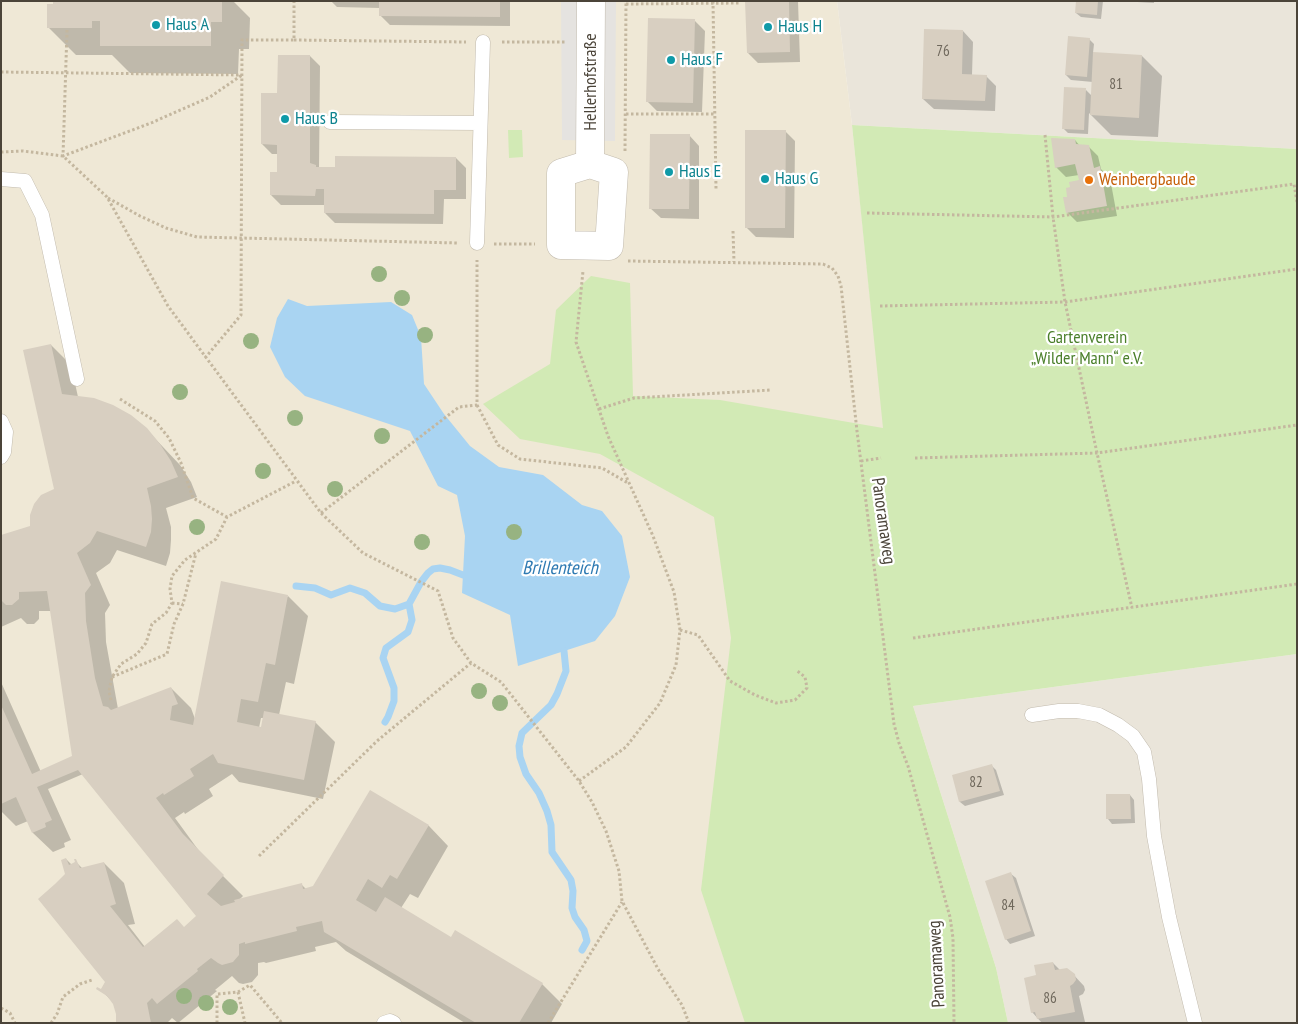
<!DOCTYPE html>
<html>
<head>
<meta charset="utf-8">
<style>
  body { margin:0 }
  #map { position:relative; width:1298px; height:1024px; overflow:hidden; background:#f6f3ec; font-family:"PT Sans Narrow",sans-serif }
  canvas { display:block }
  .frame { position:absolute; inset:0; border:2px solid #4b4439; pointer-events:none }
</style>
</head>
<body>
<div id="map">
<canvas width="1298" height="1024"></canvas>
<div class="frame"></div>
</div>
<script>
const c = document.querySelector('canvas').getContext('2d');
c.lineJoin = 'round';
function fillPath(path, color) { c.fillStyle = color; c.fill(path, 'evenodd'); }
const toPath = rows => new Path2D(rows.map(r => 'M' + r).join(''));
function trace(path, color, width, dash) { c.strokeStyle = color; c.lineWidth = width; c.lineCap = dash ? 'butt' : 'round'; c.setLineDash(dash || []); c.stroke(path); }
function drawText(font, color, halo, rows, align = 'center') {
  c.font = font + ' "PT Sans Narrow",sans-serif'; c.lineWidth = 4.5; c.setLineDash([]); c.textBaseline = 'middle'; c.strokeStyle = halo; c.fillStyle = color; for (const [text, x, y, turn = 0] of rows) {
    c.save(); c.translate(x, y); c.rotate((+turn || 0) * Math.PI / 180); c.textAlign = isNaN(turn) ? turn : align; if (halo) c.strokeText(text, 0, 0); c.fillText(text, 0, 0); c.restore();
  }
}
fillPath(toPath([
  [837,1,1297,1,1297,149,852,125],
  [1297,654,1297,1023,1008,1023,996,968,913,706]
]), '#eae5da');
fillPath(toPath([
  [1,1,837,1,852,125,913,706,996,968,1008,1023,1,1023]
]), '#efe8d6');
fillPath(toPath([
  [852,125,1297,149,1297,654,913,706,996,968,1008,1023,745,1023,701,890,731,638,714,517,600,454,520,439,483,404,550,364,556,310,591,276,630,283,633,396,720,400,883,428],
  [508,130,522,130,523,157,509,158]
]), '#d2eab5');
fillPath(toPath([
  [561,1,616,1,615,141,562,140]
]), '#e5e3e0');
fillPath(toPath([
  [288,299,307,306,391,302,412,315,421,337,424,384,444,414,470,446,499,467,543,475,582,505,602,511,622,536,630,577,615,616,595,641,518,666,510,615,462,593,465,536,457,495,438,486,410,431,305,396,285,377,270,347,277,318]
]), '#a9d4f2');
fillPath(toPath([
  [54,1,233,1,250,18,249,49,239,49,238,74,130,73,112,55,76,55,48,27],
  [331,1,521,1,510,2,510,26,390,25,380,15,380,8,337,7],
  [747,1,798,1,800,62,758,63,748,53],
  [1077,1,1103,1,1101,19,1081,17,1076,13],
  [1120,1,1154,1,1154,3],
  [695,21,705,31,702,112,657,111,647,101],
  [963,31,973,42,972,75,986,76,996,86,995,111,934,109,923,99],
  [1089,39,1094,44,1093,53,1142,56,1162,76,1158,137,1111,135,1089,113,1088,134,1068,133,1063,128,1086,90,1092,96,1093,82,1071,80,1066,75],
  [310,56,320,66,319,169,456,158,466,168,466,199,444,199,443,224,335,223,325,213,325,205,281,205,271,195,278,173,278,154,272,154,262,144,279,95],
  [785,131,795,141,794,238,756,237,746,227],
  [689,135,699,146,699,219,661,218,650,208],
  [1075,140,1080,146,1088,146,1098,156,1101,169,1110,178,1117,216,1077,222,1067,212,1069,198,1081,181,1079,175,1066,177,1056,167],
  [51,345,71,365,78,397,146,429,180,465,191,482,197,497,166,508,171,527,171,540,170,553,166,566,117,550,110,563,96,573,110,605,105,613,106,642,118,709,171,688,191,708,195,719,288,596,308,616,294,684,286,682,279,715,315,722,335,742,323,799,239,782,232,774,209,789,213,796,185,814,184,812,175,818,202,855,243,896,239,900,301,884,306,889,314,887,371,792,429,826,448,846,418,898,410,894,401,908,451,939,542,984,562,1004,551,1023,465,1023,346,951,336,942,315,947,316,951,266,963,264,962,258,963,258,975,252,982,243,984,239,983,232,976,215,990,217,991,178,1023,172,1018,167,1023,117,1023,117,1014,114,1003,101,990,106,982,66,874,66,859,72,865,77,863,83,869,104,863,124,883,135,924,128,925,145,947,184,928,198,917,83,774,48,789,71,840,64,843,65,847,53,852,33,833,28,821,16,826,1,811,1,682,41,772,73,757,51,611,39,611,39,619,34,624,27,624,21,618,1,627,1,537,31,527,55,490],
  [261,718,264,718,262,729,259,728],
  [991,765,996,770,1004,795,965,806,960,802,953,776],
  [1130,795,1134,800,1135,823,1112,824,1108,819],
  [1011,874,1016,878,1035,936,1010,944,1006,939],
  [1053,963,1060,970,1070,971,1084,986,1085,990,1083,994,1079,996,1085,1022,1042,1023,1032,1012,1038,976]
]), '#0003');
trace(toPath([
  [296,586,315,588,331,595,350,588,365,593,380,606,395,609,409,604,421,582,428,573,433,569,440,568,450,570,463,575],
  [564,651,566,671,557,694,551,705,522,733,519,746,520,757,526,774,539,793,547,811,551,825,552,852,571,880,573,891,572,908,575,917,584,930,587,941,582,950],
  [385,722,388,717,394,701,394,688,383,658,386,648,408,632,412,620,409,604]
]), '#a9d4f2', 7);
fillPath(toPath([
  [53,1,222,1,222,22,211,22,211,46,100,46,100,21,92,21,92,28,47,28,47,4,53,4],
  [379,1,500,1,500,17,379,16],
  [745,1,789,1,790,52,747,53],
  [1076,1,1098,1,1097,15,1075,13],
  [648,18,695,19,693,103,646,102],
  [924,29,963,30,962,74,987,75,985,101,922,99],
  [1068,36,1090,38,1087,77,1065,75],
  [1093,52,1142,55,1139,118,1090,115],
  [278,55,310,55,310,163,316,165,316,167,335,167,335,156,456,157,456,190,434,190,434,214,324,213,324,189,316,189,315,196,270,195,270,172,277,172,277,145,261,144,261,93,277,93],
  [1064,87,1086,88,1084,130,1062,129],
  [745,130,786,130,785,228,745,228],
  [650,134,690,134,689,209,649,209],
  [1051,138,1075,139,1076,144,1089,145,1094,168,1100,166,1107,206,1066,213,1063,197,1067,197,1066,188,1070,187,1069,182,1079,180,1075,164,1055,168],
  [51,344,62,394,94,398,113,405,131,415,147,428,160,444,171,461,178,477,147,488,151,506,152,519,151,532,146,547,97,531,90,543,77,553,91,585,85,593,86,621,95,678,103,706,108,707,111,710,171,687,178,704,172,706,170,720,193,725,221,581,288,595,275,665,266,663,258,702,241,699,237,722,261,727,264,711,316,721,304,780,218,763,213,754,190,769,194,776,164,795,163,793,156,798,183,834,224,875,207,894,221,906,235,902,234,900,302,883,303,889,313,886,370,790,429,825,397,879,390,875,382,888,368,879,356,900,376,912,385,897,451,937,455,930,543,983,519,1023,476,1023,324,932,322,921,296,927,297,931,245,944,245,942,239,944,239,955,233,962,222,965,218,963,211,958,197,969,198,971,157,1004,152,998,147,1003,151,1023,116,1023,116,1014,113,1004,107,996,96,989,97,987,101,989,105,982,38,899,55,884,65,874,61,860,66,858,69,865,75,862,74,859,76,859,80,868,104,862,116,904,110,906,143,947,177,919,184,927,196,916,78,770,37,787,52,820,45,823,46,827,32,833,16,797,1,804,1,705,32,774,72,756,47,591,19,592,19,599,12,605,6,605,1,600,1,535,30,526,30,515,34,504,41,495,54,489,23,350],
  [992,764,1000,791,959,802,952,775],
  [1106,794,1130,794,1131,819,1106,819],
  [1011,872,1031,931,1005,940,985,881],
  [1053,962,1055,970,1067,968,1075,974,1076,980,1073,984,1070,986,1075,1012,1037,1019,1035,1012,1031,1013,1024,978,1036,975,1034,965]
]), '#d8cfc1');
const lane = toPath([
  [330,122,480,123],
  [1,179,25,181,42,215,77,379],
  [477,243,483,42],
  [1,421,6,432,4,452,1,457],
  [1032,715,1059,711,1078,711,1099,715,1118,725,1133,736,1144,752,1149,779,1154,836,1169,917,1195,1023],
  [384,1023,390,1021,394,1023]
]);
const street = toPath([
  [590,164,614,172,609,246,561,245,561,173,590,164],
  [590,164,591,1]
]);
trace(lane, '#c2bbae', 15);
trace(street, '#c2bbae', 29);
trace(toPath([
  [713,1,716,189],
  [626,4,741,3],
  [67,30,63,156,151,123,210,97,242,75],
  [294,40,466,42],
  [502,42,566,42],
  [1,72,241,75],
  [626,114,715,114],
  [1045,135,1053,217,1065,302,1097,453,1132,608],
  [625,151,626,1],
  [1,152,23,151,63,156,107,197,168,306,321,513,363,553,438,591,453,638,471,663,501,682,579,781,592,802,606,831,619,871,622,901,658,969,682,1005,689,1023],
  [108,198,140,216,166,228,197,237,458,243],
  [867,213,1053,217,1294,184,1297,202],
  [733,231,734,262],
  [494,244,535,244],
  [628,261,823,264,832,268,838,276,841,286,857,431,894,724,899,743,908,766,950,917,953,938,954,1023],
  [880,306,1065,302,1297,269],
  [205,358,241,315,242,40,294,40,294,1],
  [120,399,155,421,169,438,181,463,193,498,227,517],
  [477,405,498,445,520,459,602,468,628,483],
  [599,409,634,398,771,390],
  [915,458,1097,453,1297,425],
  [861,461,881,458],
  [321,513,459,407,477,405,477,260],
  [172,603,183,604],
  [680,630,698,635,730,681,755,695,776,703,795,700,807,688,805,677,796,670],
  [913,638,1297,584],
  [112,677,167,654,174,624,183,604,196,553],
  [111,700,109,691,112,677,121,664,137,654,146,643,152,624,166,613,172,603,170,589,172,576,185,560,216,539,227,517,296,481],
  [579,781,626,747,660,703,676,665,680,630,674,592,653,536,608,436,576,342,583,271],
  [259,856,377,741,471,663],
  [238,992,245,1023],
  [1,1008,10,1013,15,1023],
  [51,1023,57,1014,63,997,80,984,92,980],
  [217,1023,217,994,238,992,250,985,282,1023],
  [548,1023,622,902]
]), '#c4b79f', 3, [2.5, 2.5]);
trace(lane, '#fff', 14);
trace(street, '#fff', 28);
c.fillStyle = '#97b381';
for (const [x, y] of [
  [379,274],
  [402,298],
  [425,335],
  [251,341],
  [180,392],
  [295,418],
  [382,436],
  [263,471],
  [335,489],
  [197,527],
  [514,532],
  [422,542],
  [479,691],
  [500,703],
  [184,996],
  [206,1003],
  [230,1007]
]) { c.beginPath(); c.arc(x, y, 8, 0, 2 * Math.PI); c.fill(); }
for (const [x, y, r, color] of [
  [156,25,5,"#0f9aa8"],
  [768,27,5,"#0f9aa8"],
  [671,60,5,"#0f9aa8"],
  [285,119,5,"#0f9aa8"],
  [669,172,5,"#0f9aa8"],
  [765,179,5,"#0f9aa8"],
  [1089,180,5,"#e8710a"]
]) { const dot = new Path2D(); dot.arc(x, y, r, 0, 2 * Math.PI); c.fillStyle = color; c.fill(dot); trace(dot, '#fff', 2); }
drawText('15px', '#6e675b', null, [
  ["76",943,52],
  ["81",1116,85],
  ["82",976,783],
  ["84",1008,906],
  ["86",1050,999]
]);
drawText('18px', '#0d838f', '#fff', [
  ["Haus A",166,25],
  ["Haus H",778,27],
  ["Haus F",681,60],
  ["Haus B",295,119],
  ["Haus E",679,172],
  ["Haus G",775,179]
], 'left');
drawText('18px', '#4b4439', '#fff', [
  ["Hellerhofstraße",591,82,-90],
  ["Panoramaweg",883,521,82],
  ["Panoramaweg",937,964,-93]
]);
drawText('18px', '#c56008', '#fff', [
  ["Weinbergbaude",1099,180]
], 'left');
drawText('18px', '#4a7f2a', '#fff', [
  ["Gartenverein",1087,338],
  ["„Wilder Mann“ e.V.",1087,359]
]);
drawText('italic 19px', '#2e7ab2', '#fff', [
  ["Brillenteich",560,569]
]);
</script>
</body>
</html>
